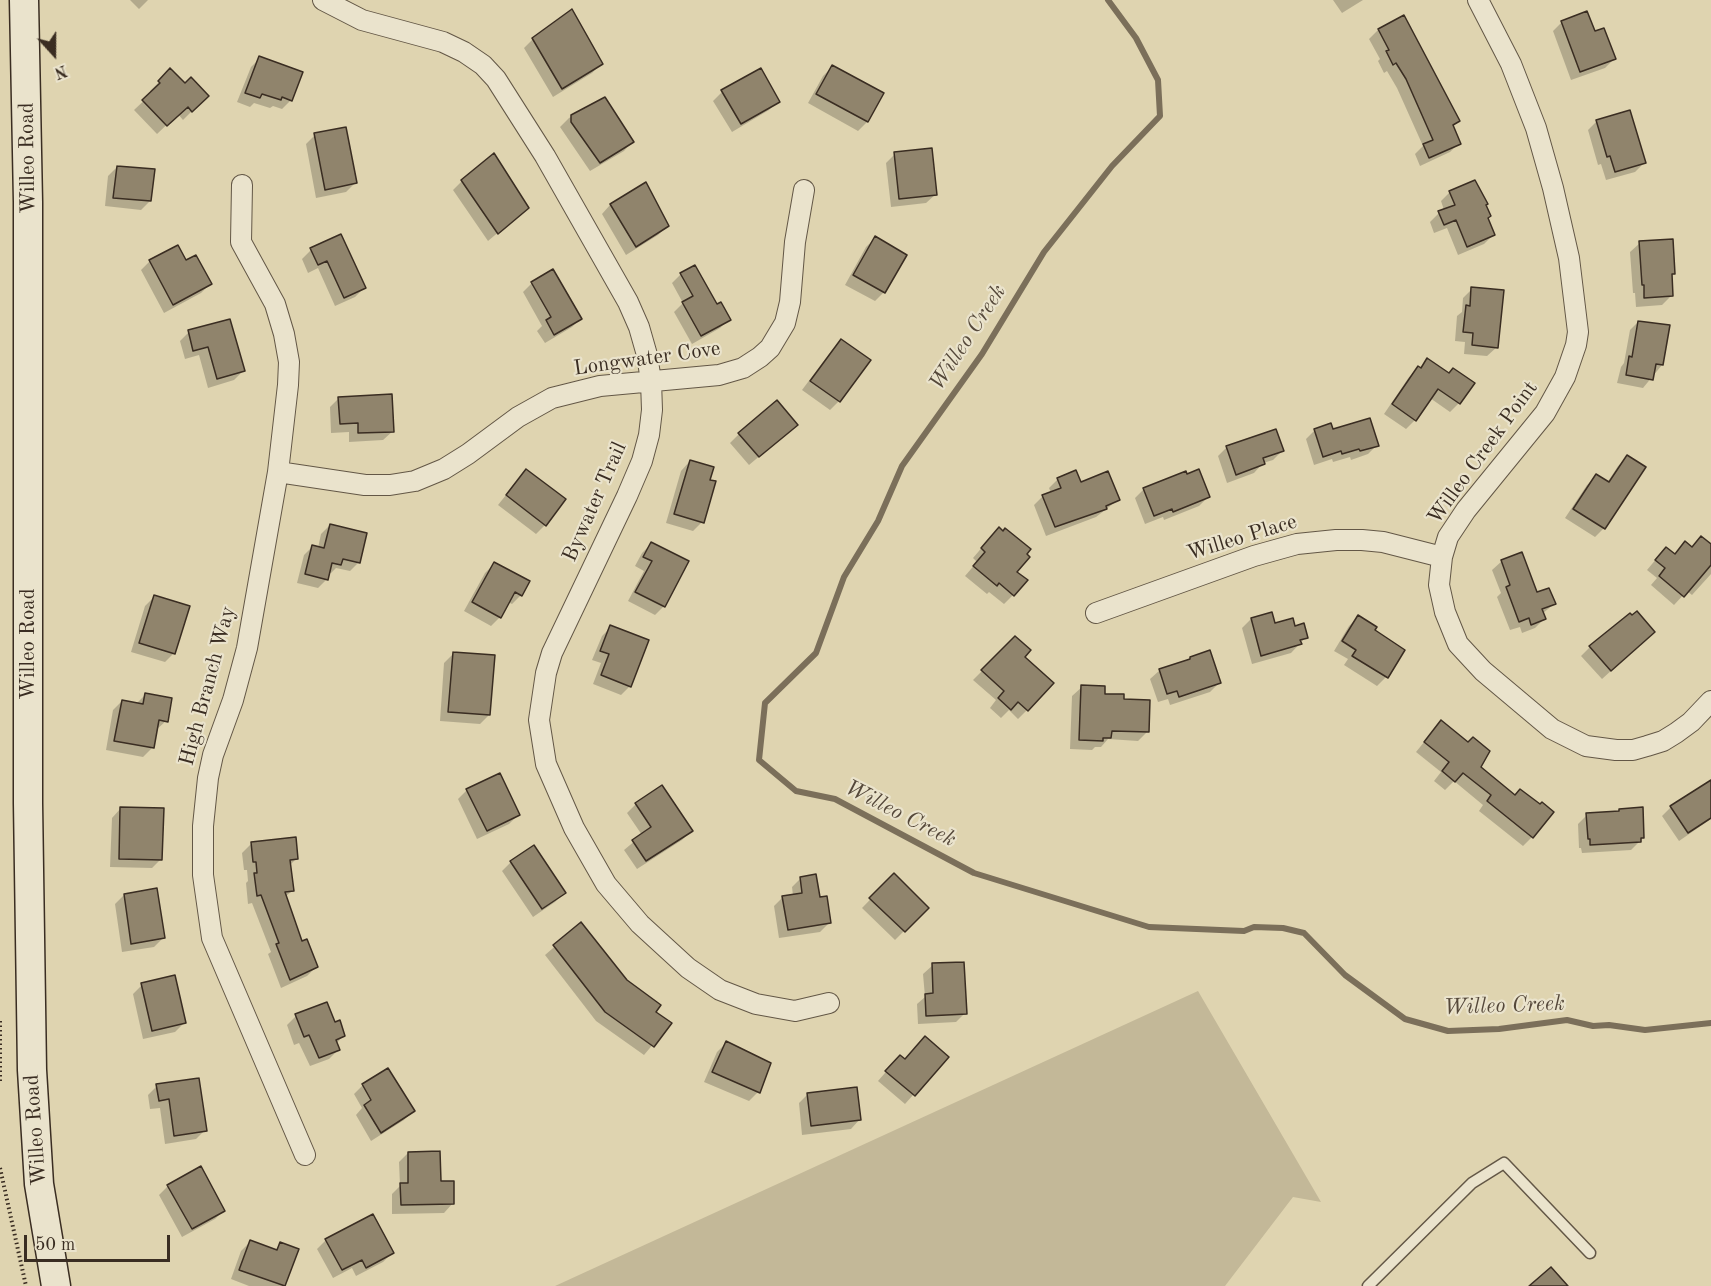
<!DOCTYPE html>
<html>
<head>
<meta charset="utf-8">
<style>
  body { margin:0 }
  #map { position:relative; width:1711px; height:1286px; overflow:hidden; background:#dfd4b0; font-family:"Old Standard TT",serif }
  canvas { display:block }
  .north { position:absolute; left:24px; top:24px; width:60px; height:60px; -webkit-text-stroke:4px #eae3cc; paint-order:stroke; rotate:159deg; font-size:16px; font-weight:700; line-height:24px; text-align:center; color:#3a2d22 }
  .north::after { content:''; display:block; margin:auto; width:21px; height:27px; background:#3a2d22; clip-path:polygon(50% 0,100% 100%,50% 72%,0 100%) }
  .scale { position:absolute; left:24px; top:1235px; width:146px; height:27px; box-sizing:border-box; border:3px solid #3a2d22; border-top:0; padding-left:8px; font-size:18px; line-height:21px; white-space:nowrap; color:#3a2d22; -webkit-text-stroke:4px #eae3cc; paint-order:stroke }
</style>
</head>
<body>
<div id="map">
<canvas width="1711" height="1286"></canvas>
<div class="north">N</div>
<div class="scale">50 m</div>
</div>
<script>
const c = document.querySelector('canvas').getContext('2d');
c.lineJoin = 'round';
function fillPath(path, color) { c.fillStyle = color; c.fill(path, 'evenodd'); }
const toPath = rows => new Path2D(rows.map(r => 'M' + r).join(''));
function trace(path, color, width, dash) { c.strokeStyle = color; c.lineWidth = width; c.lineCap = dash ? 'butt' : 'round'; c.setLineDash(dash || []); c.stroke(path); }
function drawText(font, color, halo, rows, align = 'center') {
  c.font = font + ' "Old Standard TT",serif'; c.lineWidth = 4.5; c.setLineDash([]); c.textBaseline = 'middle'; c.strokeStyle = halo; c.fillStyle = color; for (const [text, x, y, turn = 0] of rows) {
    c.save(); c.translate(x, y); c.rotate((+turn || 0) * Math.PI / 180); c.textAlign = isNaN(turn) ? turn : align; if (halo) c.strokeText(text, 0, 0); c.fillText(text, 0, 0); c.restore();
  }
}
fillPath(toPath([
  [1198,991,1321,1202,1293,1197,1225,1286,555,1286]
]), '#c3b898');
fillPath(toPath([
  [130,0,148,0,139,9],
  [1333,0,1363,0,1342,13],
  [1562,22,1594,33,1614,59,1605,68,1571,80,1553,31],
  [1378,30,1459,121,1452,127,1459,143,1450,152,1420,166,1415,154,1423,146,1397,88,1387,71,1384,73,1378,61,1380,59,1369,39],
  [533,39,601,64,592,73,553,97,524,48],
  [260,58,291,100,282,109,273,106,270,108,254,103,250,107,237,102,251,67],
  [832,67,882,94,867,122,858,131,808,103,823,76],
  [170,71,184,85,207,96,183,120,178,114,157,134,134,110,152,93,150,91],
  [722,92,778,101,769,110,732,132,713,101],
  [605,99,632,142,624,151,590,171,560,127,569,118],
  [1597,121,1644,163,1635,172,1606,180,1601,164,1598,165,1588,130],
  [315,135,355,183,346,192,316,198,306,144],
  [895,154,936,194,926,203,891,207,886,163],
  [117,167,150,201,141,210,105,206,108,176],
  [462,181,520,214,488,241,453,190],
  [646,184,667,226,658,235,626,255,602,214,610,205],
  [1450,192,1487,219,1493,235,1484,244,1458,255,1447,228,1434,233,1430,222,1439,213,1444,210,1441,201],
  [340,236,364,288,355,297,335,306,318,268,308,273,302,259,311,250],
  [875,238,905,255,884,292,875,301,845,285,866,247],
  [1640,243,1673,274,1670,277,1671,296,1662,305,1636,307,1635,293,1633,293,1630,252],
  [150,261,186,262,210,284,201,293,164,313,141,270],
  [681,274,729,319,720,328,692,344,674,312,683,303,672,283],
  [532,283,581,318,572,327,545,343,537,331,542,326,523,292],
  [1472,289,1497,347,1487,356,1464,354,1465,342,1455,341,1457,316,1462,312,1463,298],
  [1639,321,1668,326,1662,365,1643,388,1617,383,1621,367,1624,363,1630,330],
  [189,332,243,371,234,380,208,388,199,355,185,359,180,341],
  [841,341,839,401,830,410,802,390,832,350],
  [1428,360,1459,403,1450,412,1430,398,1415,420,1406,429,1384,414,1409,377],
  [339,398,393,431,383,440,349,442,349,432,331,433,330,407],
  [1315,430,1332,431,1377,445,1368,454,1351,460,1350,457,1333,462,1332,459,1314,465,1306,439],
  [787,433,749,465,730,443,739,434],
  [1227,447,1282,451,1273,460,1263,463,1254,473,1227,483,1218,456],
  [1627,457,1604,528,1595,537,1565,518,1587,485,1596,476,1607,483,1618,466],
  [690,461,702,522,693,531,666,523,681,471],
  [1058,479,1080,484,1118,500,1096,517,1046,536,1034,505,1043,496,1051,493,1049,488],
  [518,480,545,525,536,534,498,505],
  [1144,489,1208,497,1199,506,1164,520,1163,517,1145,524,1135,498],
  [330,525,359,562,350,571,336,568,331,573,328,572,327,579,318,588,297,583,304,555,313,546,318,548,321,534],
  [1003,533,1015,572,1013,595,1004,604,989,592,987,594,965,576,977,562,973,558,990,538],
  [1701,538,1711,546,1711,574,1692,595,1687,591,1674,605,1651,585,1657,578,1647,570,1657,558,1674,555,1685,543,1691,548],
  [651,544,687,562,664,606,655,615,628,601,644,571,635,566,642,553],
  [1502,561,1536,594,1554,604,1542,614,1544,619,1535,628,1522,633,1520,627,1510,630,1497,597,1501,593,1492,570],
  [494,564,521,595,512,604,508,602,500,617,491,626,464,611,485,573],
  [154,597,174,653,165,662,131,652,145,606],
  [1271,614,1274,625,1294,628,1306,637,1291,653,1252,664,1242,628,1251,619],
  [1358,617,1373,631,1386,677,1377,686,1344,665,1348,659,1334,651,1349,626],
  [611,627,630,686,621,695,593,684,601,663,592,660,602,636],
  [1015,638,1023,657,1027,710,1018,719,1009,710,1001,718,990,708,996,700,973,680],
  [1644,641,1602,679,1581,656,1590,647],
  [453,654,489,715,480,724,440,721,444,663],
  [1191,658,1219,683,1210,692,1170,705,1168,699,1158,702,1150,679,1160,670,1187,662],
  [1082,687,1122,700,1147,732,1138,741,1108,739,1101,747,1095,747,1092,750,1070,749,1072,696],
  [145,695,166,721,156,730,152,748,143,757,106,750,113,710,122,701,136,704],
  [1433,731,1479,767,1532,837,1523,846,1479,811,1483,805,1454,781,1445,790,1434,781,1441,772,1416,752],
  [1711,780,1711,819,1679,841,1662,816,1671,807],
  [467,790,518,815,509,824,477,839,458,799],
  [636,804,691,831,682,840,637,869,624,850,642,835,627,813],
  [121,808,161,859,152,868,110,867,112,818],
  [1619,810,1643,837,1640,841,1631,850,1582,853,1581,848,1579,848,1578,824,1587,815,1616,813],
  [251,844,297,858,289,866,292,891,285,897,301,943,316,967,307,976,281,988,268,954,271,952,252,903,248,904,246,883,248,881,247,870,244,870,242,853],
  [511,862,564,893,555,902,533,917,502,871],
  [894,875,927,908,895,940,862,908],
  [801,878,829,923,820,932,779,938,774,906,783,897,793,896,792,887],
  [124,895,163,938,154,947,122,952,115,904],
  [581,924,654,1012,670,1024,644,1055,596,1021,545,955],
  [933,965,965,1013,956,1022,918,1024,917,1004,925,997,923,974],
  [142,985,184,1023,175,1032,143,1039,133,994],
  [296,1016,334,1024,343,1036,336,1044,338,1050,329,1059,310,1066,299,1043,294,1045,287,1025],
  [726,1043,770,1063,758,1092,749,1101,704,1082,717,1052],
  [947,1057,905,1104,878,1081,891,1066,904,1060],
  [387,1070,413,1111,404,1120,371,1141,356,1115,362,1108,354,1094,363,1085],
  [157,1086,205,1130,196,1139,165,1144,160,1108,150,1109,148,1095],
  [808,1094,860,1119,851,1129,802,1135,799,1103],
  [408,1153,439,1182,453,1203,444,1213,392,1214,392,1194,400,1186,399,1162],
  [168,1186,224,1210,215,1219,182,1237,159,1195],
  [326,1240,392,1253,383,1262,356,1276,352,1268,333,1278,317,1249],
  [250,1242,274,1251,281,1244,297,1249,283,1286,249,1286,231,1279,241,1251]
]), '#0003');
trace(toPath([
  [1108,0,1136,38,1158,80,1160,116,1112,166,1044,252,982,354,902,466,878,521,844,577,816,653,765,703,759,760,796,791,835,799,974,873,1149,927,1244,931,1254,927,1283,928,1304,933,1345,975,1405,1019,1448,1031,1499,1029,1567,1020,1593,1026,1609,1025,1645,1030,1711,1023]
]), '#7b6f5a', 6);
const building = toPath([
  [572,9,603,64,562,89,532,38,572,9],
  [1587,11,1595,31,1604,28,1616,59,1580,72,1561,21,1587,11],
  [1404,15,1460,121,1453,125,1461,144,1429,158,1423,144,1433,140,1406,79,1396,63,1393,65,1386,51,1389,50,1378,29,1404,15],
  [259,56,303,72,292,101,282,97,281,100,262,94,260,98,245,93,259,56],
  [832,65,884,93,868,122,816,94,832,65],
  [170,68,185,83,191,77,209,96,192,112,188,107,167,126,142,100,160,83,158,81,170,68],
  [761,68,780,102,741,124,721,90,761,68],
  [605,97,634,142,600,163,571,122,571,115,605,97],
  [1630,110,1646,163,1615,172,1610,156,1607,157,1596,120,1630,110],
  [346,127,357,183,325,190,314,133,346,127],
  [932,148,937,195,899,199,894,152,932,148],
  [494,153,529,208,498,234,461,180,494,153],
  [117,166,155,169,151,201,113,198,117,166],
  [1475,180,1488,204,1486,205,1491,216,1488,218,1495,235,1467,247,1456,220,1444,225,1438,211,1455,205,1449,191,1475,180],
  [646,182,669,226,636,247,610,204,646,182],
  [341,234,366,288,344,298,327,261,318,265,310,248,341,234],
  [875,236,907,255,885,293,853,275,875,236],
  [1673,239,1675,274,1672,274,1673,296,1644,298,1644,285,1642,285,1639,241,1673,239],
  [178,245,186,260,196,255,212,284,173,305,149,260,178,245],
  [695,265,717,304,721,302,731,320,701,336,682,302,693,296,680,273,695,265],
  [553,269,582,319,554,335,546,320,551,317,531,282,553,269],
  [1471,287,1504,290,1498,348,1472,345,1473,333,1463,332,1466,305,1470,306,1471,287],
  [230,319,245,371,217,379,208,347,193,351,188,330,230,319],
  [1638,321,1670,325,1663,365,1656,364,1653,380,1626,375,1629,356,1632,357,1638,321],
  [841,339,871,360,840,402,810,381,841,339],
  [1427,358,1449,373,1453,368,1475,383,1460,404,1438,389,1416,421,1392,404,1418,366,1421,368,1427,358],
  [392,394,394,432,358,433,358,423,340,424,338,397,392,394],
  [777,400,798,425,759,457,738,433,777,400],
  [1370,418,1379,446,1360,451,1359,449,1342,454,1341,451,1323,457,1314,429,1331,423,1333,429,1370,418],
  [1276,429,1284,451,1263,458,1265,464,1236,475,1226,446,1276,429],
  [1627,455,1646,467,1605,529,1573,509,1596,474,1609,482,1627,455],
  [690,460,714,467,710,480,716,481,704,523,674,514,690,460],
  [526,469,566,499,546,526,506,495,526,469],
  [1199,469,1210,497,1173,512,1172,509,1154,516,1143,488,1186,471,1187,474,1199,469],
  [1076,470,1081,482,1108,471,1120,500,1106,506,1107,509,1055,527,1042,495,1061,488,1057,478,1076,470],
  [330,524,367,533,360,563,343,559,341,565,332,563,328,580,305,574,312,545,324,548,330,524],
  [999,527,1003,531,1005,528,1031,549,1027,554,1030,557,1017,572,1028,580,1014,596,999,583,997,586,973,566,985,552,981,548,999,527],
  [1701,536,1711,544,1711,565,1684,597,1659,576,1665,568,1655,560,1666,547,1675,554,1685,541,1692,547,1701,536],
  [651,542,689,561,665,607,635,592,652,561,643,557,651,542],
  [1522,552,1537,592,1549,588,1556,604,1542,609,1546,619,1531,625,1529,618,1519,622,1506,587,1510,585,1501,560,1522,552],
  [494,562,530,581,522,596,515,592,501,618,472,602,494,562],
  [154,595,190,606,175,654,139,643,154,595],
  [1637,611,1655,632,1611,671,1589,646,1630,613,1632,615,1637,611],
  [1272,612,1275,623,1293,618,1295,626,1304,623,1308,638,1300,640,1302,644,1261,656,1251,618,1272,612],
  [1358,615,1377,627,1375,630,1405,650,1388,678,1352,656,1356,650,1342,641,1358,615],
  [610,625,649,640,631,687,601,675,609,654,600,651,610,625],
  [1015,636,1031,650,1025,657,1054,683,1028,711,1018,702,1011,710,998,698,1004,691,981,670,1015,636],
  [1210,650,1221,683,1179,697,1177,691,1167,694,1159,669,1190,659,1190,657,1210,650],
  [453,652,495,655,490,715,448,712,453,652],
  [1081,685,1105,686,1105,694,1124,694,1124,699,1150,700,1149,732,1112,731,1111,738,1103,738,1103,741,1079,740,1081,685],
  [145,693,172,698,168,722,159,720,154,748,114,741,122,700,143,704,145,693],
  [1441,720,1468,742,1473,737,1490,751,1481,767,1515,795,1520,789,1540,804,1542,802,1554,812,1533,838,1487,801,1491,795,1463,773,1455,782,1442,771,1449,762,1424,742,1441,720],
  [500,773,520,815,487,831,466,789,500,773],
  [1711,780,1711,818,1688,833,1670,806,1711,780],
  [662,785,693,831,646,861,632,840,651,827,635,803,662,785],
  [120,807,164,808,162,860,119,859,120,807],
  [1643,807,1644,838,1641,838,1641,842,1590,845,1590,839,1588,839,1586,813,1619,811,1619,809,1643,807],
  [296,837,298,859,290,860,294,891,285,892,302,941,307,939,318,967,290,980,276,944,279,943,261,895,257,896,254,873,257,873,256,862,253,862,251,842,296,837],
  [534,845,566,893,542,909,510,861,534,845],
  [894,873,929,908,905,932,869,898,894,873],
  [816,874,820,897,827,896,831,923,788,930,782,896,802,893,800,877,816,874],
  [157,888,165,938,131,944,124,894,157,888],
  [581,922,627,980,661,1005,656,1012,672,1023,654,1047,605,1012,553,945,581,922],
  [964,962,967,1014,926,1016,925,994,933,993,932,963,964,962],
  [175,975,186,1023,152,1031,141,983,175,975],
  [327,1002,335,1022,340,1020,345,1036,336,1040,340,1050,319,1058,309,1035,304,1037,295,1014,327,1002],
  [925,1036,949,1057,915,1096,885,1071,900,1055,905,1059,925,1036],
  [726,1041,771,1063,760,1093,712,1072,726,1041],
  [388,1068,415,1111,381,1133,364,1105,371,1100,362,1084,388,1068],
  [199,1078,207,1131,174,1136,169,1099,159,1101,156,1084,199,1078],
  [857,1087,861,1120,811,1126,807,1093,857,1087],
  [440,1151,441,1181,454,1181,454,1204,401,1205,400,1183,408,1183,408,1152,440,1151],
  [201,1166,225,1211,192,1229,167,1185,201,1166],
  [373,1214,394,1253,366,1268,362,1260,342,1270,325,1239,373,1214],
  [250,1240,277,1250,280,1242,299,1249,285,1286,239,1270,250,1240],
  [1551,1267,1568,1286,1529,1286,1551,1267]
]);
fillPath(building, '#90846c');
trace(building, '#3a2d22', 1.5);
const lane = toPath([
  [1368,1286,1472,1183,1504,1163,1590,1253]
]);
const street = toPath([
  [323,0,362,20,443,42,464,52,483,65,496,79,545,156,628,302,639,327,647,355,651,381,652,410,649,435,642,461,627,496,552,653,546,673,539,720,546,764,574,828,606,884,640,924,688,968,720,990,756,1004,795,1011,829,1003],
  [1478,0,1511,64,1536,128,1553,188,1569,258,1578,332,1576,345,1565,377,1545,413,1466,510,1448,537,1442,557,1439,585,1445,612,1458,644,1483,671,1552,729,1586,746,1616,750,1633,750,1647,746,1663,741,1676,733,1691,722,1711,701],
  [242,185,241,242,275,304,284,334,289,362,288,385,278,472,247,648,233,700,213,755,208,778,203,826,203,875,212,938,305,1155],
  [278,472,365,485,390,485,415,481,444,469,468,454,518,417,552,398,600,386,719,375,743,368,760,357,770,348,785,323,790,302,795,242,804,190],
  [1096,613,1254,556,1297,544,1336,540,1362,540,1383,542,1442,557]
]);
const secondary = toPath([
  [24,0,28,202,28,803,32,1070,39,1184,56,1286]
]);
trace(lane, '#635746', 13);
trace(street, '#635746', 22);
trace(secondary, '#3a2d22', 31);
trace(toPath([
  [0,1021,0,1083],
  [0,1168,26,1286]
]), '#3a2d22', 4, [1.5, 3]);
trace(lane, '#eae3cc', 10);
trace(street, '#eae3cc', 20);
trace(secondary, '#eae3cc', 28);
drawText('21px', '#3a2d22', '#eae3cc', [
  ["Willeo Road",28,158,-91],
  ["Longwater Cove",647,359,-8],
  ["Willeo Creek Point",1483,453,-54],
  ["Bywater Trail",595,502,-66],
  ["Willeo Place",1242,538,-17],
  ["Willeo Road",28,644,-90],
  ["High Branch Way",208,686,-75],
  ["Willeo Road",36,1130,-94]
]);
drawText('italic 22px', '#55483a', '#eae3cc', [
  ["Willeo Creek",968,338,-57],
  ["Willeo Creek",900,814,27],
  ["Willeo Creek",1504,1006,-2]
]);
</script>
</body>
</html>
